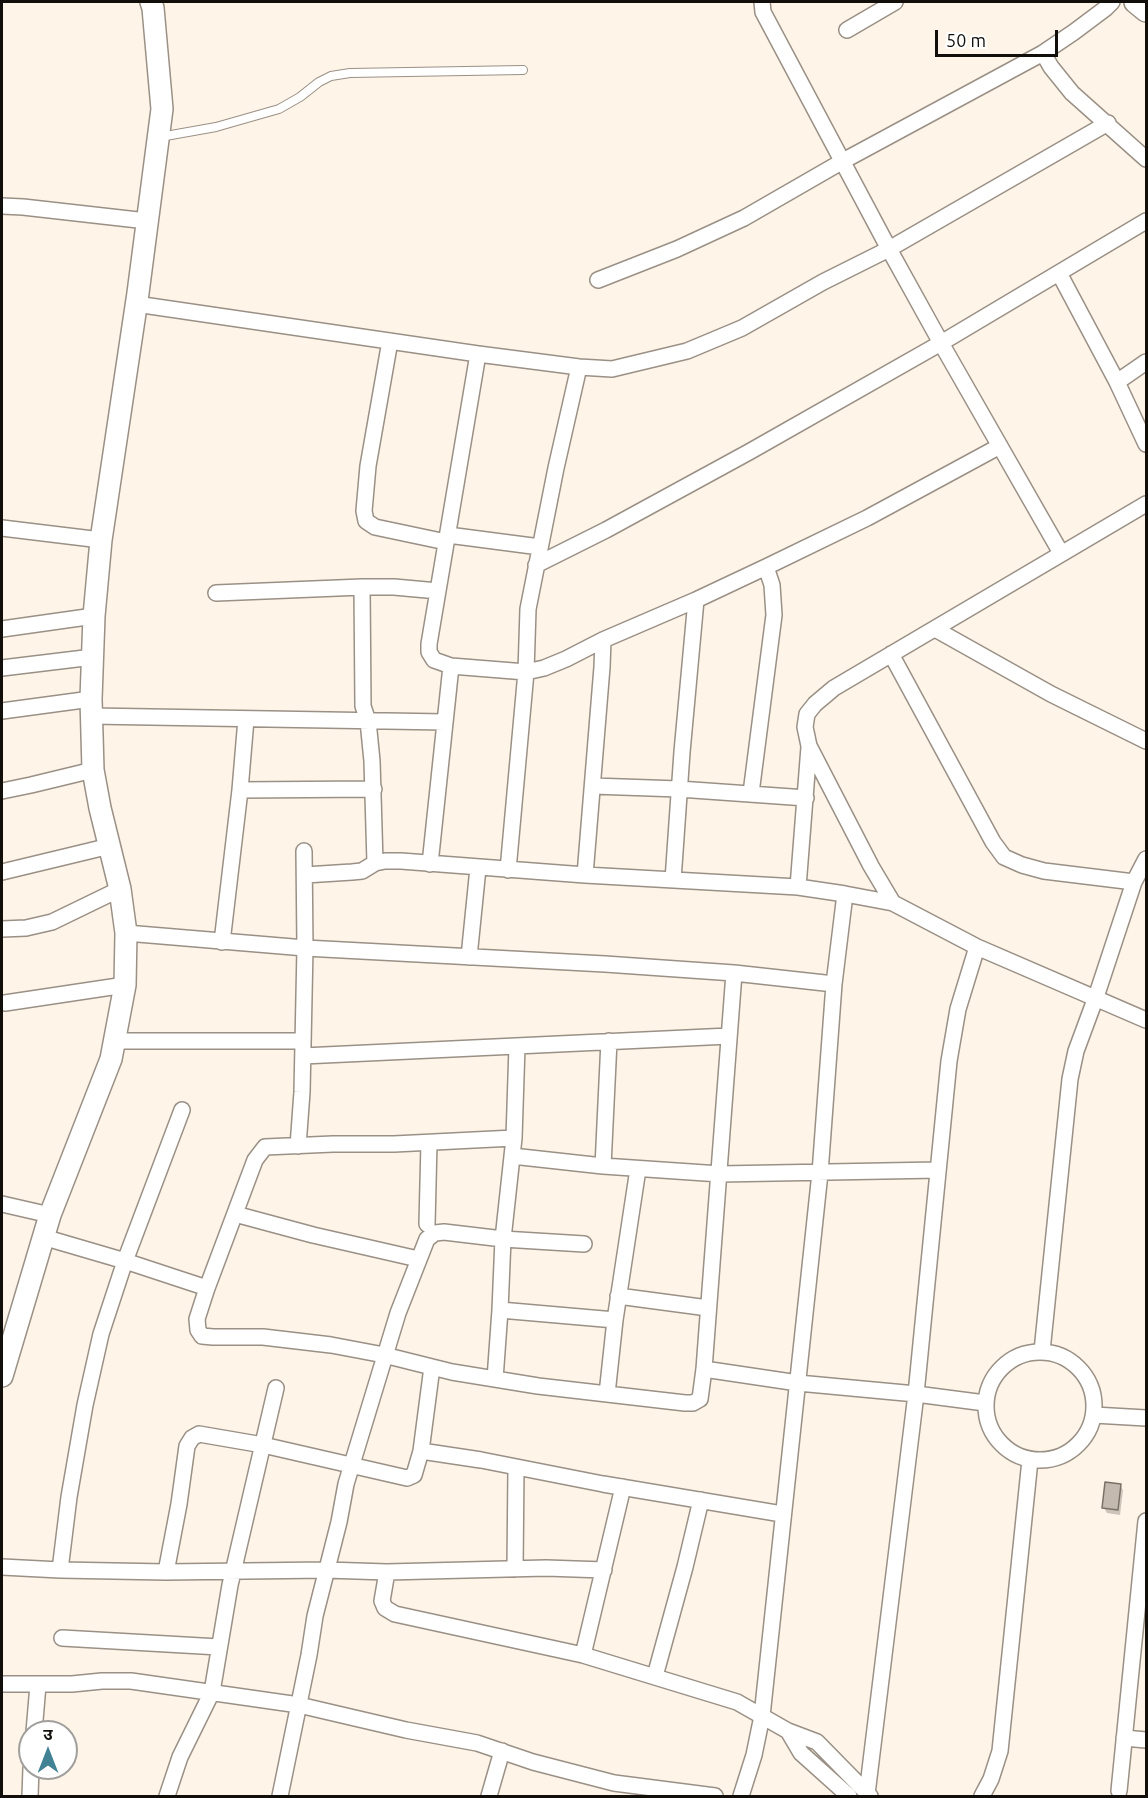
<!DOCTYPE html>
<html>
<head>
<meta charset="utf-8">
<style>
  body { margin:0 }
  #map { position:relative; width:1148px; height:1798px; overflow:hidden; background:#fff4e8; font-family:Ubuntu,"Noto Sans Devanagari",sans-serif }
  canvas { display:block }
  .frame { position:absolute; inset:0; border:3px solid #120f0b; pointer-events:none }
  .north { position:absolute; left:18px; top:1720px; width:60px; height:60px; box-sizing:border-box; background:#fff; border:2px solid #a09f9d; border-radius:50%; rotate:0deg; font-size:16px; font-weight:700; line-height:24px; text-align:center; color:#120f0b }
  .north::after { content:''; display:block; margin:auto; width:21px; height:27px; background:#428295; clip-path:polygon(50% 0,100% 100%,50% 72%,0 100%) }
  .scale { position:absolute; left:935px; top:30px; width:123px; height:27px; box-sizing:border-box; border:3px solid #120f0b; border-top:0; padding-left:8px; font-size:18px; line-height:21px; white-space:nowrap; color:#120f0b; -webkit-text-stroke:4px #fff; paint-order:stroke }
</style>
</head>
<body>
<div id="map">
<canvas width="1148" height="1798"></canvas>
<div class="frame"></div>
<div class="north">उ</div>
<div class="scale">50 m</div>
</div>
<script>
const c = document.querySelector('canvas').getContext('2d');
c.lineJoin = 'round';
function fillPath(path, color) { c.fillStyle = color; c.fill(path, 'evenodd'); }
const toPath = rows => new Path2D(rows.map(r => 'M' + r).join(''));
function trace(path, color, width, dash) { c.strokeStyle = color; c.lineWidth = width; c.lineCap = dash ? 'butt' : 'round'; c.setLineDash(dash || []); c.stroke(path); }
fillPath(toPath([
  [1120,1485,1123,1490,1120,1515,1107,1513,1104,1508]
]), '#0003');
const building = toPath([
  [1105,1482,1121,1484,1118,1510,1102,1508,1105,1482]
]);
fillPath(building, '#c4b9ae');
trace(building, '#7a7166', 1.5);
const lane = toPath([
  [160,137,216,127,279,109,300,97,319,82,331,76,350,73,523,70]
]);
const street = toPath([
  [762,2,763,12,889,249,941,343,1061,553],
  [847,30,895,2],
  [1043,53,1051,67,1072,93,1146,159],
  [2,206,23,207,147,221],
  [1059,273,1117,382,1146,444],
  [598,280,677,249,744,218,843,161,1043,53,1074,32,1106,8,1112,2],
  [136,304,478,354,579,367,612,369,687,351,742,328,823,282,889,249,1108,123],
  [390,341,368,466,364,511,366,521,375,527,446,542],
  [478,354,429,644,429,652,434,660,451,666,526,672,544,668,566,659,603,640,696,600,766,567,867,518,1000,446],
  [1117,382,1146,362],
  [2,528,101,540],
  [448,535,540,547],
  [536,565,606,530,749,452,941,343,1146,221],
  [362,587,363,706,368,721,372,761,375,863],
  [216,593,362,587,394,587,438,591],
  [2,629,94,616],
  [935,629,1051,694,1146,741],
  [891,654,993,842,1004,857,1022,865,1044,871,1134,882],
  [2,668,93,657],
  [2,711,91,699],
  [92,716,445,722],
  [593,786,679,789,806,798],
  [240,790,374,789],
  [2,791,31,785,93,770],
  [751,793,774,615,772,585,766,567],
  [430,864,451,666],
  [508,870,526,672,528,609,556,468,579,367],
  [2,872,110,846],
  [305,875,352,872,362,871,375,863,385,861,401,861,585,875,798,887,845,894,893,903,977,947,1146,1020],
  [585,875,602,667,603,640],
  [673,880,682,752,696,600],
  [798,887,809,747],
  [893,903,871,866,809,746,805,727,807,714,815,704,834,688,1146,504],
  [2,929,26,928,52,922,120,889],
  [126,933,305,948,605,964,734,973,834,984],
  [222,942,240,790,246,719],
  [469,957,478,868],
  [5,1003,125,985],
  [114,1041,303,1041],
  [303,1056,729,1036],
  [514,1138,394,1144,333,1144,265,1147,255,1160,207,1288,197,1319,198,1330,202,1336,213,1337,263,1337,331,1345,384,1355,452,1372,538,1386,685,1403,693,1403,700,1399,704,1369,734,973],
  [298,1146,302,1092,305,948,304,851],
  [512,1156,603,1166,720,1174,938,1170],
  [603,1166,609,1041],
  [2,1204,50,1215],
  [235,1214,313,1235,418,1259],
  [427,1224,429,1143],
  [43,1237,125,1261,207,1288],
  [618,1296,708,1308],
  [500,1310,615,1320],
  [1042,1351,1070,1079,1076,1051,1096,997,1134,882,1146,859],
  '986 1406a54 54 0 1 1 108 0a54 54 0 1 1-108 0Z',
  [704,1369,798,1383,916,1394,985,1403],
  [495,1379,500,1310,503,1239,514,1138,517,1046],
  [607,1394,615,1320,638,1169],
  [1094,1415,1146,1418],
  [421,1451,481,1460,603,1484,782,1514],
  [2,1567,60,1570,166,1572,326,1570,387,1572,546,1568,604,1570],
  [515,1569,516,1468],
  [60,1570,69,1497,85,1405,101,1334,125,1261,182,1110],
  [166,1572,179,1504,187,1446,192,1438,199,1434,263,1445,407,1478,414,1475,421,1451,432,1367],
  [387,1572,382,1601,385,1608,395,1614,583,1655,737,1702,788,1731,817,1742,870,1796],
  [62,1638,219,1647],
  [583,1655,623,1487],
  [655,1676,685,1567,701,1500],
  [2,1684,72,1684,102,1681,131,1681,299,1705,406,1730,477,1743,533,1762,614,1783,715,1796],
  [788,1731,801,1753,849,1796],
  [34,1732,38,1685],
  [1124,1738,1146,1740],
  [1119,1791,1146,1521],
  [867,1794,916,1394,949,1061,958,1009,977,947],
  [30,1796,31,1768],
  [167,1796,180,1757,212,1692,230,1585,276,1388],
  [280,1796,309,1655,315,1616,339,1522,346,1484,398,1313,427,1239,435,1233,444,1232,503,1239,584,1244],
  [489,1796,502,1751],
  [741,1796,754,1755,762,1716,820,1173,834,984,845,894],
  [982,1796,991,1779,1000,1751,1030,1460]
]);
const secondary = toPath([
  [1135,2,1146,11],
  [2,1376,50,1215,111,1059,125,985,126,933,120,889,100,808,93,770,91,699,94,616,101,540,138,293,162,109,153,8,151,2]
]);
trace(lane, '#9a9085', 10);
trace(street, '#9a9085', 18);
trace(secondary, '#9a9085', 24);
trace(lane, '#fff', 8);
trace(street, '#fff', 15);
trace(secondary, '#fff', 21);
</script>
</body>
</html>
